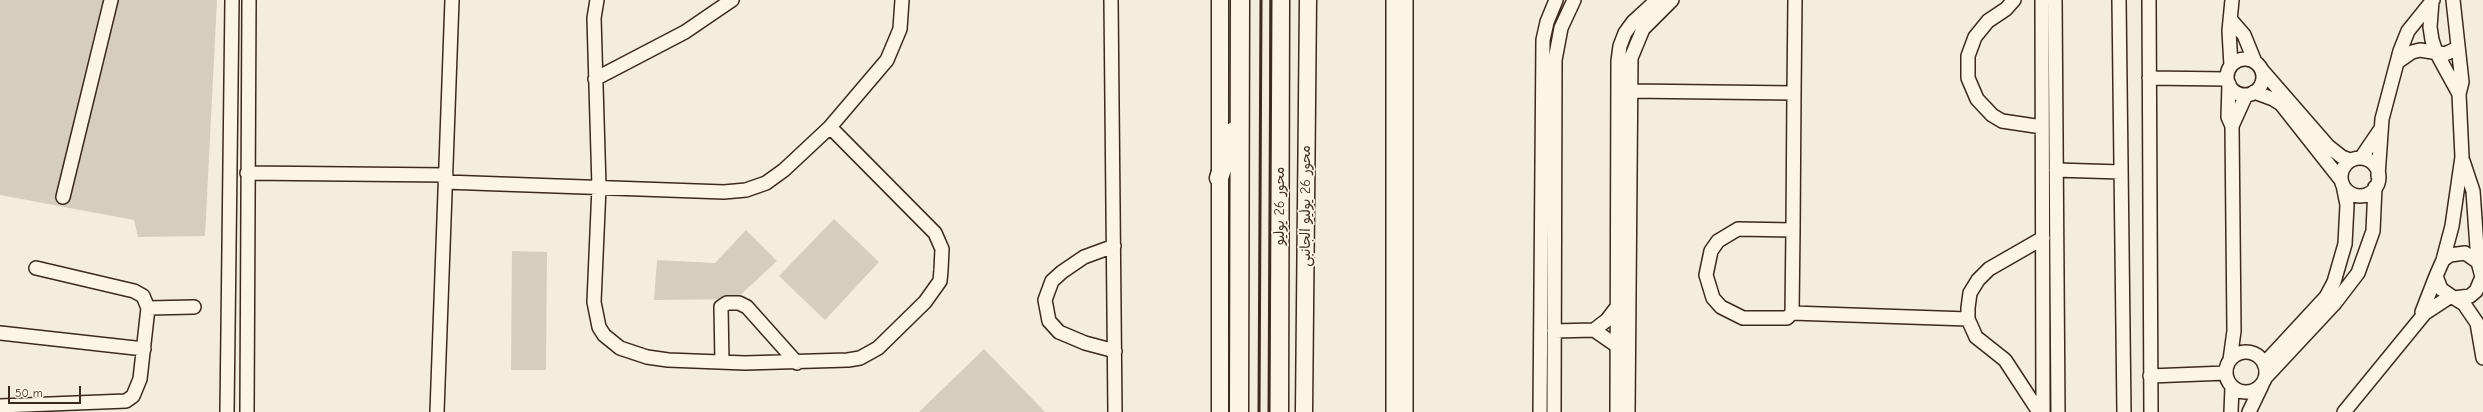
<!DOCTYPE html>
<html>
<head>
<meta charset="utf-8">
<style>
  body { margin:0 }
  #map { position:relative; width:2483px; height:412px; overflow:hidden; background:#f4eddd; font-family:"Comic Neue",sans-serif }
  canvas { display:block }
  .scale { position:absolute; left:8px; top:386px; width:73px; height:18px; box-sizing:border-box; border:2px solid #3b2a1e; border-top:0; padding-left:5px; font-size:12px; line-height:14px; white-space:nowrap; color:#3b2a1e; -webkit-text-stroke:3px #fcf5e5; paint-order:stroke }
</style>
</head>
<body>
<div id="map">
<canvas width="2483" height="412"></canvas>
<div class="scale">50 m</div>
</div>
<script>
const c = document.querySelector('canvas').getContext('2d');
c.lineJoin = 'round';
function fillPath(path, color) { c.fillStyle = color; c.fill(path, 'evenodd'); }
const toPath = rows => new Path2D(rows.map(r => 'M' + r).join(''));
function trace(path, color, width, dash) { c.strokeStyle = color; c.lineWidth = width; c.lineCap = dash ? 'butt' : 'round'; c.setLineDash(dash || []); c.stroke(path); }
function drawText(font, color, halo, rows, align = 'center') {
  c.font = font + ' "Comic Neue","Playpen Sans Arabic",sans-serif'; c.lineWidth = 3.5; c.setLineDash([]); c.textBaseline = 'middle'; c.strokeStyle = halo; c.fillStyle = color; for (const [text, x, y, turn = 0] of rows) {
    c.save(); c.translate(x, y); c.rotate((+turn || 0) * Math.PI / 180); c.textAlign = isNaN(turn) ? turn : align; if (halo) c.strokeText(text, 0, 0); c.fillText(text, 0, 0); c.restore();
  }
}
fillPath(toPath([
  [0,0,217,0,205,236,138,237,134,220,0,195],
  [834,219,879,262,825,320,779,276],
  [746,230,777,261,736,299,654,300,657,260,715,263],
  [512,251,547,252,546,370,511,370],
  [984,349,1045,412,919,412]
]), '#d6cdbd');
const minor = toPath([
  [597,0,594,18,599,187,594,302,599,327,604,335,620,348,647,357,668,360,745,363,848,360,860,358,878,348,925,302,940,281,941,270,942,249,935,233,830,127],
  [1111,0,1115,412],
  [1406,0,1406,412],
  [2014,0,2006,9,1988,21,1975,37,1968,56,1968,78,1977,99,1992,115,2002,121,2042,127],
  [2042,0,2043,412],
  [2055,0,2058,412],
  [2119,0,2124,412],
  [2149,0,2151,412],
  [2432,1,2430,27,2432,40,2436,52,2459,94],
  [2231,20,2244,35,2255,62],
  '2227 77a18 18 0 1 1 36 0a18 18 0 1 1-36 0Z',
  [2399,61,2412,52,2420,50,2445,54,2458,48],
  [2231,66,2229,31,2232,0],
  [2261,69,2328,146,2342,157,2350,160],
  [2149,78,2227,79],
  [595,79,685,32,732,0],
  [2229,84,2228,117,2232,126],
  [1631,91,1794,93],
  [2254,92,2273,99,2281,104,2341,180],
  [2361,158,2380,130],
  '2341 177a19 19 0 1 1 38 0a19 19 0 1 1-38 0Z',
  [2463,161,2473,191,2478,262],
  [2056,170,2121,172],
  [247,173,446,175],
  [2378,176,2382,119,2400,51,2408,31,2433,0],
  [445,182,724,192,746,190,766,183,784,170,830,127,887,60,900,29,902,0],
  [63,197,111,0],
  [1793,230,1738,229,1718,241,1711,251,1706,275,1713,298,1721,307,1743,318,1787,318,1792,313,1793,230,1794,93,1795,0],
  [1114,246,1084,257,1062,272,1052,281,1045,300,1049,321,1059,332,1085,343,1115,351],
  [2443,260,2450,255,2465,253,2478,262,2482,277,2476,291,2470,296,2454,298,2441,289,2436,276,2443,260,2452,226,2462,157,2459,94,2462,82,2453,0],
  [2454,298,2464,304,2477,323,2483,358],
  [148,308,194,307],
  [2422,312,2436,276],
  [1792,313,1968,319],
  [1594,330,1607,320,1617,307],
  [1554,331,1594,330,1617,346],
  [0,333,144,349],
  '2226 372a20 20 0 1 1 40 0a20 20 0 1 1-40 0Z',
  [2230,360,2234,331,2232,126,2246,95],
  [722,362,721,307,727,303,739,303,747,307,797,363],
  [2264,364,2326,297,2334,282,2345,244,2347,205,2343,185],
  [2150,376,2226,373],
  [2265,378,2335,303,2358,273,2373,231,2375,187],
  [0,406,126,401,133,396,140,379,148,308,143,296,134,291,36,268],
  [227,412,232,0],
  [247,412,249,0],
  [437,412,452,0],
  [1393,412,1393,0],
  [1540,412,1543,40,1547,22,1556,0],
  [1554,412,1555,60,1561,28,1574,0],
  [1617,412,1618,61,1620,46,1625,33,1633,22,1657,0],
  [1628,412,1631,58,1643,29,1672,0],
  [2039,412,2005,360,1976,337,1968,319,1968,308,1970,293,1978,280,1989,269,2043,238],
  [2231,412,2232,387],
  [2249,412,2262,385],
  [2344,412,2425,313,2451,296]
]);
const major = toPath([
  [1220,0,1220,412],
  [1304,412,1308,0]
]);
const highway = toPath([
  [1219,178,1234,131],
  [1239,412,1240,0],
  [1279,412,1280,0]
]);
trace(minor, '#3b2a1e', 16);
trace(major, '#3b2a1e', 19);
trace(highway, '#3b2a1e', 21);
trace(minor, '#fcf5e5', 13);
trace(major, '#fcf5e5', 16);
trace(highway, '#fcf5e5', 18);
trace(toPath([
  [1259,412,1261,0],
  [1269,412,1271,0]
]), '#3b2a1e', 3);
drawText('14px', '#3b2a1e', '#fcf5e5', [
  ["محور 26 يوليو",1280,206,-90],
  ["محور 26 يوليو الجانبى",1306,206,-90]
]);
</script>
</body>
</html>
